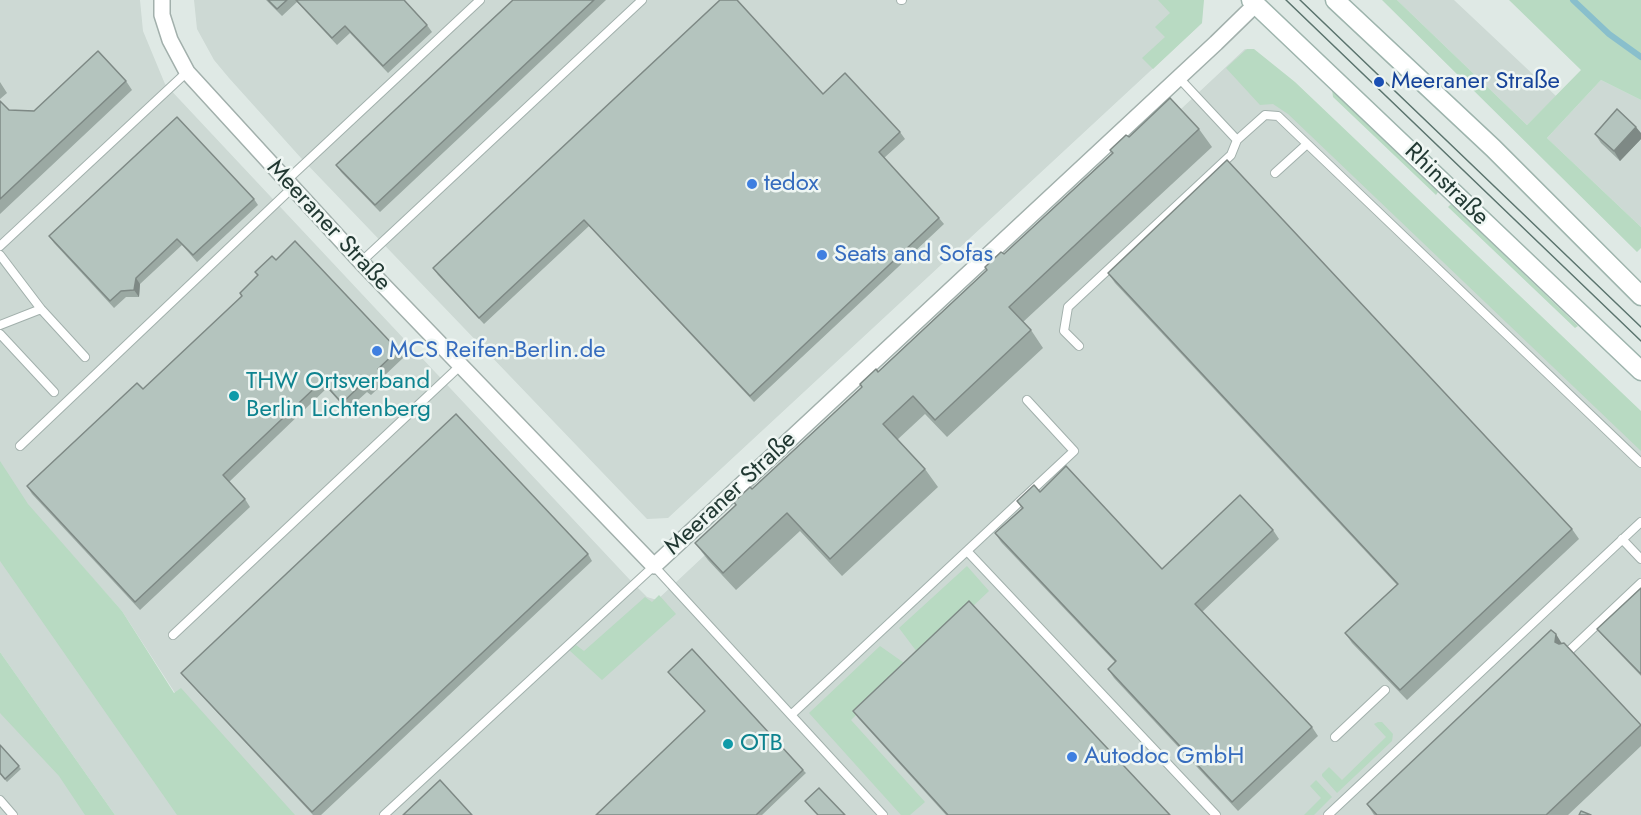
<!DOCTYPE html>
<html>
<head>
<meta charset="utf-8">
<style>
  body { margin:0 }
  canvas { display:block; background:#dfe9e5 }
</style>
</head>
<body>
<canvas width="1641" height="815"></canvas>
<script>
const c = document.querySelector('canvas').getContext('2d');
c.lineJoin = 'round';
function fillPath(path, color) { c.fillStyle = color; c.fill(path, 'evenodd'); }
const toPath = rows => new Path2D(rows.map(r => 'M' + r).join(''));
function trace(path, color, width, dash) { c.strokeStyle = color; c.lineWidth = width; c.lineCap = dash ? 'butt' : 'round'; c.setLineDash(dash || []); c.stroke(path); }
function drawText(font, color, halo, rows, align = 'center') {
  c.font = font + ' Jost,sans-serif'; c.lineWidth = 5; c.setLineDash([]); c.textBaseline = 'middle'; c.strokeStyle = halo; c.fillStyle = color; for (const [text, x, y, turn = 0] of rows) {
    c.save(); c.translate(x, y); c.rotate((+turn || 0) * Math.PI / 180); c.textAlign = isNaN(turn) ? turn : align; if (halo) c.strokeText(text, 0, 0); c.fillText(text, 0, 0); c.restore();
  }
}
fillPath(toPath([
  [0,0,140,0,143,31,165,84,631,581,647,597,657,600,1245,49,1249,50,1641,417,1641,815,254,815,122,611,0,475],
  [194,0,1202,0,1202,23,668,518,647,519,301,158,229,78,214,60,197,29],
  [1397,0,1454,0,1556,96,1527,125],
  [1601,80,1641,100,1641,227,1547,138],
  [0,558,179,815,115,815,0,652],
  [0,692,97,815,0,815]
]), '#cdd9d4');
fillPath(toPath([
  [1158,0,1204,0,1202,23,1153,69,1142,58,1165,37,1155,27,1170,13],
  [1382,0,1397,0,1527,125,1581,70,1509,0,1641,0,1641,100,1601,80,1547,138,1641,227,1641,248,1637,252],
  [1247,49,1254,49,1295,82,1641,411,1641,451,1288,114,1273,104,1260,105,1226,68],
  [1332,89,1438,192,1436,195,1333,97],
  [1451,204,1578,326,1575,328,1448,207],
  [0,461,28,504,122,611,174,693,181,688,295,815,177,815,0,561],
  [967,566,989,591,920,656,899,628],
  [659,595,676,614,602,680,569,650,576,645,584,651,645,597,652,602],
  [880,646,907,665,851,720,925,802,910,815,901,815,809,713],
  [0,652,115,815,85,815,59,776,0,713],
  [1378,722,1382,722,1393,734,1392,741,1337,793,1322,776,1322,774,1329,767,1342,780,1386,737,1374,724],
  [1316,780,1332,797,1314,815,1304,815,1321,798,1310,786]
]), '#b8dac2');
trace(toPath([
  [1573,0,1609,34,1641,57]
]), '#89bfcc', 6);
const lane = toPath([
  [901,0,902,0],
  [1237,140,1265,115,1278,116,1641,463],
  [1275,173,1307,144],
  [286,181,480,0],
  [0,246,187,72],
  [0,255,41,309,85,357],
  [361,262,642,0],
  [0,325,41,309],
  [0,334,54,392],
  [1079,346,1064,331,1068,307,1231,155,1237,140,1179,78],
  [20,446,292,188],
  [1622,539,1641,559],
  [967,551,1216,815],
  [173,635,461,365],
  [1569,651,1641,583],
  [791,715,1074,451,1027,400],
  [1335,737,1385,690],
  [0,800,13,815],
  [384,815,654,566,883,815],
  [1328,815,1641,522]
]);
const street = toPath([
  [162,0,162,15,170,40,187,72,361,262,654,566,1216,43,1256,4]
]);
const secondary = toPath([
  [1251,0,1641,371],
  [1335,0,1493,148,1641,296]
]);
trace(lane, '#a2b0ac', 10);
trace(street, '#a2b0ac', 18);
trace(secondary, '#9eb4ad', 21);
trace(lane, '#fff', 8);
trace(street, '#fff', 15);
trace(secondary, '#fff', 18);
trace(toPath([
  [1286,0,1641,341],
  [1300,0,1641,327]
]), '#5b746e', 1.5);
fillPath(toPath([
  [266,0,404,0,427,25,432,32,388,73,350,33,337,45,297,2,282,16],
  [513,0,606,0,380,212,341,172,336,165],
  [126,81,132,90,0,214,0,101,9,110,34,111],
  [0,82,7,93,0,99],
  [823,94,900,132,905,139,884,158,939,218,944,224,754,402,589,226,484,324,438,275,433,268],
  [1199,129,1212,147,1023,322,1031,330,1043,348,947,437,925,414,897,440,925,469,938,487,842,576,800,531,736,590,708,560,695,543,1129,137],
  [1641,133,1641,139,1620,161,1601,143,1595,134],
  [254,199,258,205,197,262,182,245,140,284,139,297,126,297,114,308,54,243,49,236],
  [276,260,398,350,403,358,384,376,387,380,371,395,367,392,347,410,327,388,229,482,245,499,250,507,140,610,32,494,27,486,143,389,242,296,240,293,258,276,255,272],
  [1108,273,1572,529,1579,539,1407,700,1352,643,1345,633,1397,585,1115,283],
  [1040,492,1162,569,1273,530,1279,539,1202,612,1312,727,1318,736,1238,811,1114,678,1108,669,1115,662,1001,542,995,533,1022,508,1017,501],
  [588,554,592,561,321,815,313,815,186,679,181,673],
  [1641,588,1641,676,1601,634,1597,629],
  [1562,643,1641,725,1641,746,1568,815,1374,815,1367,804],
  [668,672,803,770,806,773,762,815,596,815,705,711],
  [853,711,1170,815,946,815,859,719],
  [0,745,21,769,7,782,0,774]
]), '#9ba9a3');
fillPath(toPath([
  [1636,127,1641,133,1641,139,1620,161,1614,151],
  [136,278,140,284,139,297,134,290],
  [1556,634,1564,647,1555,642]
]), '#7e8985');
const building = toPath([
  [268,0,287,0,277,9,268,0],
  [296,0,404,0,427,25,383,66,345,26,332,38,296,0],
  [513,0,594,0,375,205,336,165,513,0],
  [720,0,737,0,823,94,845,73,900,132,879,152,939,218,750,396,584,220,479,318,433,268,720,0],
  [98,51,126,81,0,199,0,101,9,110,34,111,98,51],
  [1170,98,1199,129,1009,307,1031,330,935,420,913,396,883,424,925,469,830,559,787,513,723,573,695,543,736,505,734,502,750,487,752,489,862,387,860,384,876,369,878,372,987,270,985,267,1001,252,1004,254,1113,153,1110,150,1126,135,1129,137,1170,98],
  [1617,109,1636,127,1614,151,1595,134,1617,109],
  [177,117,254,199,193,255,177,239,136,278,134,290,121,291,110,301,49,236,177,117],
  [1227,160,1572,529,1400,690,1345,633,1398,584,1108,273,1227,160],
  [295,241,398,350,378,369,382,372,365,388,362,384,342,403,322,381,223,475,245,499,135,602,27,486,137,383,143,389,242,296,240,293,258,275,255,272,272,256,276,260,295,241],
  [456,414,588,554,312,812,181,673,456,414],
  [1066,466,1162,569,1240,495,1273,530,1195,604,1312,727,1232,802,1108,669,1116,661,995,533,1023,508,1017,501,1034,485,1040,492,1066,466],
  [1641,588,1641,674,1597,629,1641,588],
  [969,601,1170,815,948,815,853,711,969,601],
  [1551,630,1556,634,1555,642,1559,644,1564,643,1641,725,1546,815,1377,815,1367,804,1551,630],
  [692,649,803,770,756,815,596,815,705,711,668,672,692,649],
  [0,745,19,766,5,779,0,773,0,745],
  [440,780,472,815,403,815,440,780],
  [819,788,845,815,818,815,805,801,819,788],
  [1581,811,1591,815,1579,815,1581,811]
]);
fillPath(building, '#b4c4be');
trace(building, '#7e8985', 1.5);
for (const [x, y, r, color] of [
  [1379,82,6,"#1a4fb4"],
  [752,184,6,"#3f7fe0"],
  [822,255,6,"#3f7fe0"],
  [377,351,6,"#3f7fe0"],
  [234,396,6,"#0f9aa8"],
  [728,744,6,"#0f9aa8"],
  [1072,757,6,"#3f7fe0"]
]) { const dot = new Path2D(); dot.arc(x, y, r, 0, 2 * Math.PI); c.fillStyle = color; c.fill(dot); trace(dot, '#eff6f3', 2); }
drawText('24px', '#164399', '#eff6f3', [
  ["Meeraner Straße",1391,82]
], 'left');
drawText('24px', '#366cbe', '#eff6f3', [
  ["tedox",764,184],
  ["Seats and Sofas",834,255],
  ["MCS Reifen-Berlin.de",389,351],
  ["Autodoc GmbH",1084,757]
], 'left');
drawText('24px', '#213832', '#eff6f3', [
  ["Rhinstraße",1446,185,44],
  ["Meeraner Straße",328,226,47],
  ["Meeraner Straße",731,494,-43]
]);
drawText('24px', '#0d838f', '#eff6f3', [
  ["THW Ortsverband",246,382],
  ["Berlin Lichtenberg",246,410],
  ["OTB",740,744]
], 'left');
</script>
</body>
</html>
